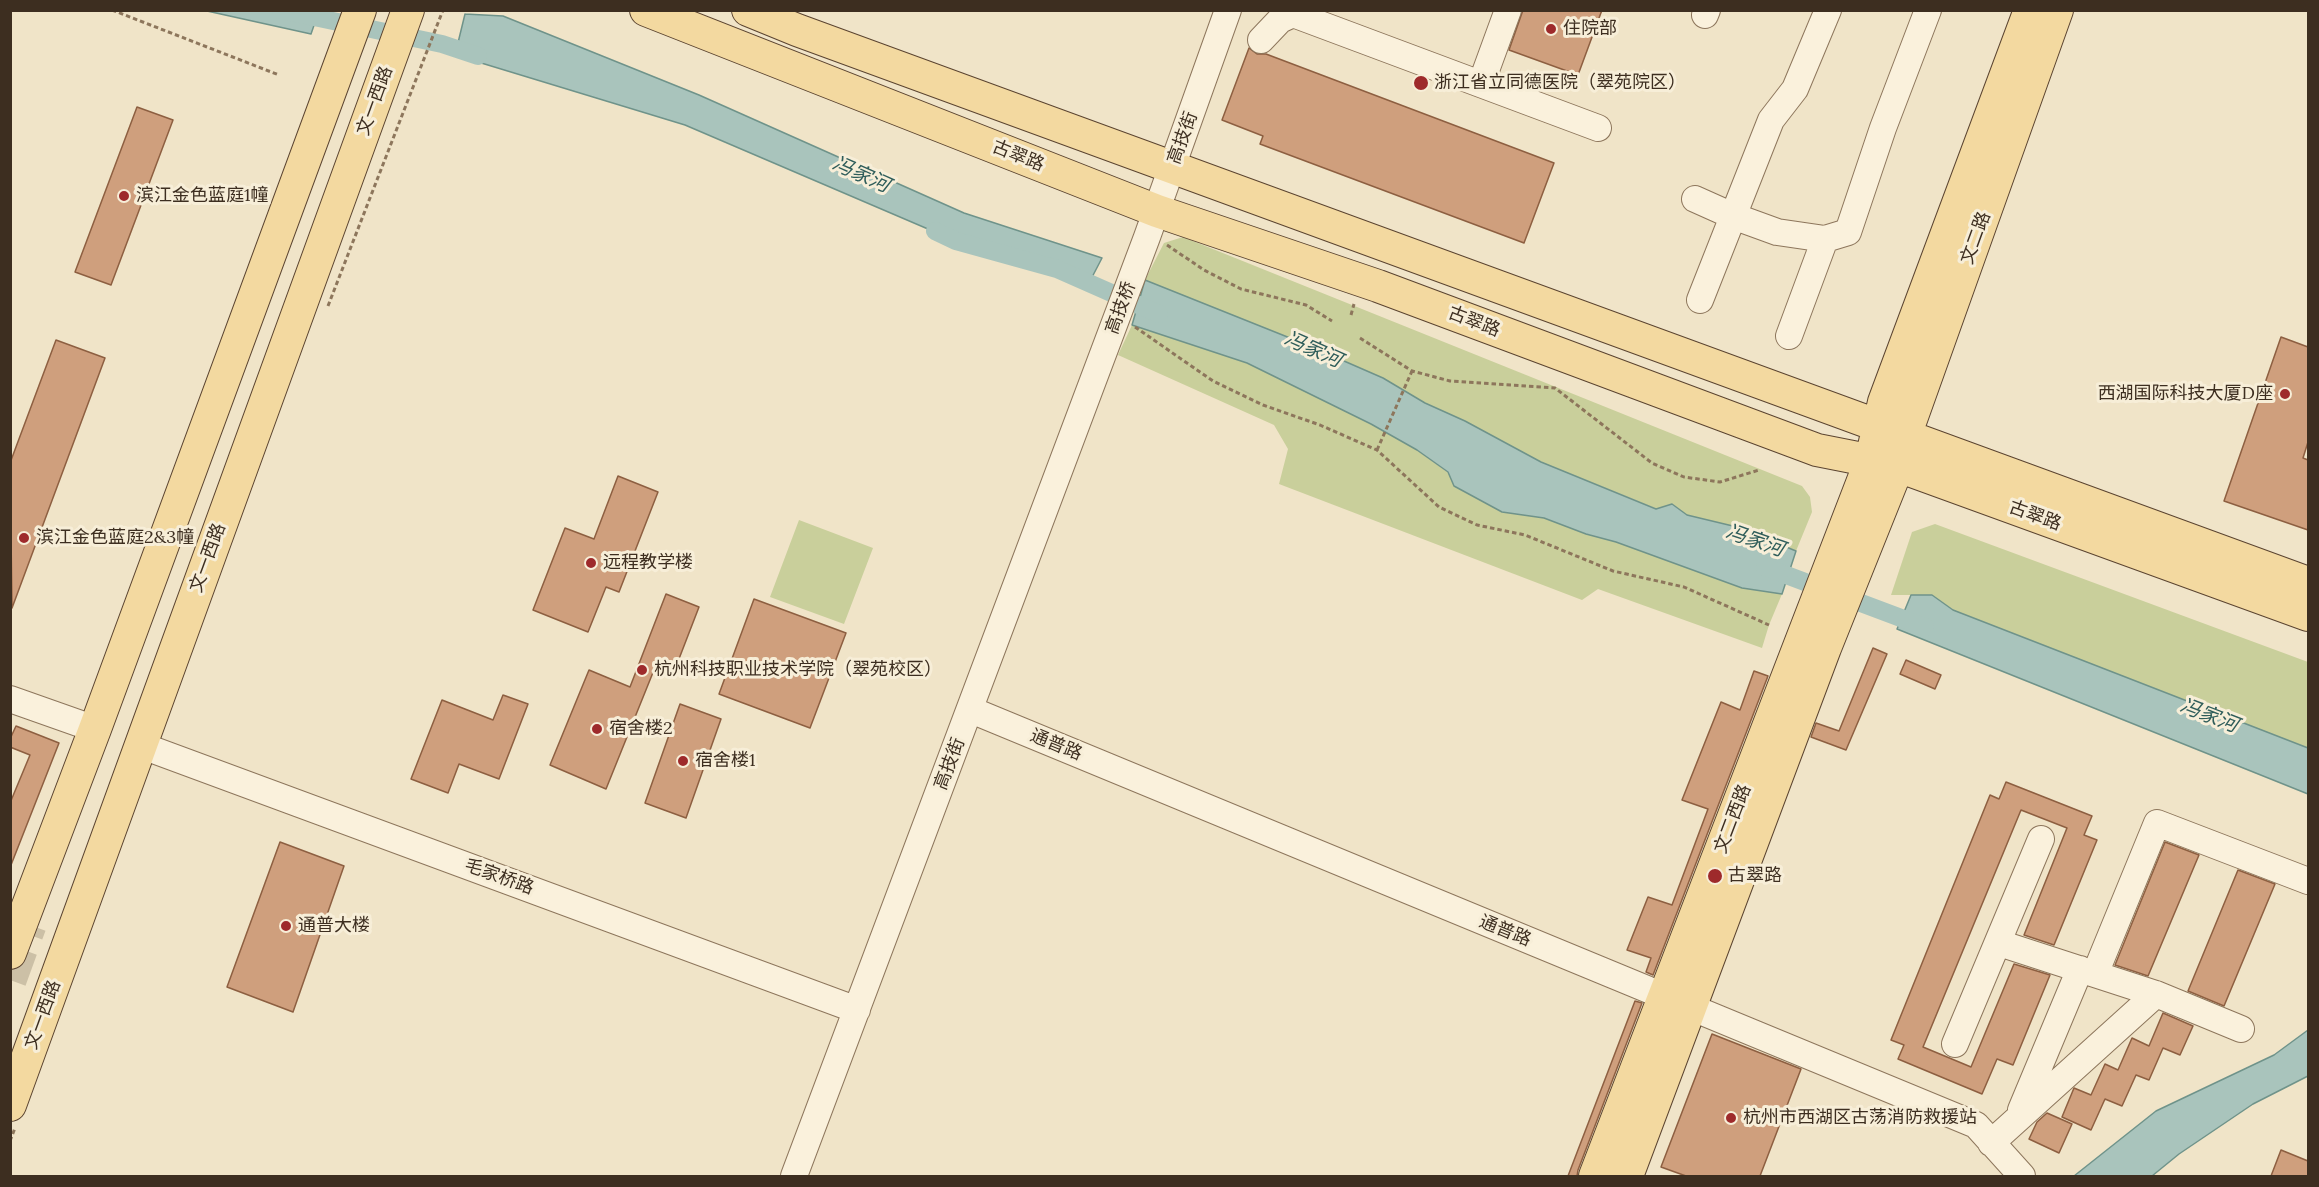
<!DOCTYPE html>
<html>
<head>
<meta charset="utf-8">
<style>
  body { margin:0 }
  #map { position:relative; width:2319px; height:1187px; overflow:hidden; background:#f0e4c8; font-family:Lora,serif }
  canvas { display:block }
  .frame { position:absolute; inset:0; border:12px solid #3d2e20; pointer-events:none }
</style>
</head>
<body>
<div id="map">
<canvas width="2319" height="1187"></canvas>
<div class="frame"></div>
</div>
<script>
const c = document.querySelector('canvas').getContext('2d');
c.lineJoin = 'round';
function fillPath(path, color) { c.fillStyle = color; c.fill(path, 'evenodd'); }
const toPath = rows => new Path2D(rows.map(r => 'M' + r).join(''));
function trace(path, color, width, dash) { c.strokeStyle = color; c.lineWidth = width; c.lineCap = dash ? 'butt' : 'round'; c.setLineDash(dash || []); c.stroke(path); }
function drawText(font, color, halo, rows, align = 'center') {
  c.font = font + ' Lora,"Noto Sans SC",serif'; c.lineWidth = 6; c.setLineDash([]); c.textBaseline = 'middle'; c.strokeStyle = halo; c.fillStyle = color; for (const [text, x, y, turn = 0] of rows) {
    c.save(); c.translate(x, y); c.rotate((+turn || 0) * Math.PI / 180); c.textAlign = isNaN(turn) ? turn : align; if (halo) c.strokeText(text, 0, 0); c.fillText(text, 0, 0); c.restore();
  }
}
fillPath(toPath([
  [1183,237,1802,486,1810,497,1812,512,1796,551,1737,527,1687,515,1672,504,1657,509,1541,462,1465,421,1425,403,1382,378,1305,344,1145,280,1164,243],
  [1132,325,1247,363,1371,424,1417,450,1502,512,1544,518,1586,534,1616,542,1742,588,1782,594,1769,625,1762,648,1598,589,1582,600,1279,484,1288,449,1274,425,1118,355],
  [799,520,873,548,844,624,770,597],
  [1935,524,2308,662,2308,748,1953,610,1932,595,1891,595,1912,532]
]), '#c9cf9b');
const water = toPath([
  [207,11,319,10,319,11,311,34,207,11],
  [465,14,503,16,699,95,964,213,1102,258,1089,283,1057,269,956,241,685,125,455,55,465,14],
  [1145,280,1305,344,1383,378,1425,403,1465,421,1541,462,1656,509,1672,504,1687,515,1737,527,1796,551,1782,594,1742,588,1616,542,1586,534,1544,518,1502,512,1454,486,1448,472,1417,450,1371,424,1247,363,1132,325,1145,280],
  [1911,595,1932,595,1953,610,2308,748,2308,794,1897,629,1911,595],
  [2308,1030,2308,1076,2253,1104,2179,1154,2152,1176,2074,1176,2156,1111,2274,1055,2308,1030]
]);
fillPath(water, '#a9c4bc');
trace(water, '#6f938a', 1.5);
trace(toPath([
  [281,10,442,44,478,56],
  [935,231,956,241,1057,269,1159,314],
  [1765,567,1925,627]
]), '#a9c4bc', 18);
const building = toPath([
  [1523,10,1602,10,1578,75,1509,50,1523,10],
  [1249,48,1257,54,1266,54,1554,163,1524,243,1260,144,1263,136,1222,120,1249,48],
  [137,107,173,120,111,285,75,272,137,107],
  [2281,337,2308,347,2308,442,2303,458,2308,460,2308,530,2224,501,2281,337],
  [56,340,105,358,12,608,10,463,56,340],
  [618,476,658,492,619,592,606,587,588,632,533,610,565,528,594,539,618,476],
  [666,594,699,607,672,677,654,670,606,789,550,765,589,670,630,687,666,594],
  [754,599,846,633,810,728,719,694,754,599],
  [1873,648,1887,654,1846,750,1811,737,1816,723,1839,731,1873,648],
  [1906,660,1941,675,1935,689,1900,674,1906,660],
  [1754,671,1768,676,1653,975,1646,972,1651,958,1627,950,1648,897,1672,905,1708,809,1682,800,1721,702,1740,710,1754,671],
  [503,695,528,704,499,779,459,764,448,793,411,779,442,700,493,720,503,695],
  [680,704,721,719,686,818,645,803,680,704],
  [16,726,59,743,11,865,10,803,30,755,10,747,10,739,16,726],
  [2006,782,2092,816,2084,835,2097,840,2054,945,2024,935,2067,828,2021,810,1923,1047,1971,1067,2014,964,2050,975,2013,1065,1997,1059,1982,1094,1898,1059,1904,1045,1891,1040,1990,795,1999,799,2006,782],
  [280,842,344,866,293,1012,227,987,280,842],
  [2165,842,2199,855,2148,976,2115,965,2165,842],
  [2238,870,2275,884,2224,1006,2188,991,2238,870],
  [1635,1001,1642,1003,1578,1170,1577,1176,1568,1176,1635,1001],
  [2163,1013,2193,1026,2180,1055,2163,1048,2149,1080,2136,1075,2122,1106,2105,1099,2091,1130,2062,1117,2074,1088,2091,1095,2105,1064,2118,1070,2132,1038,2149,1046,2163,1013],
  [1712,1034,1801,1069,1760,1176,1686,1176,1661,1167,1712,1034],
  [2047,1113,2072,1124,2059,1153,2029,1139,2037,1122,2047,1113],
  [2281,1150,2308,1161,2308,1176,2271,1176,2281,1150]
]);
fillPath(building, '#cf9f7d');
trace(building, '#8d5f41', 1.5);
trace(toPath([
  [10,980,30,925]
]), '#ccc0a6', 33, [33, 16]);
const minor = toPath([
  [1293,14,1598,128],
  [1705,15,1707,10],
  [1261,40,1280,20,1293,14,1294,10],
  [1481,84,1508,10],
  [1695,199,1733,216,1777,232,1825,239,1848,232,1883,128,1928,10],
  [1700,300,1771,120,1795,89,1828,10],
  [1789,336,1825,239],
  [10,699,95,729],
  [971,710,1976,1125,2022,1176],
  [140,745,857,1010],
  [1999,943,2156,994,2241,1029],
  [2095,974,2157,823,2308,881],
  [1955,1044,2041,839],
  [2021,1110,2080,969],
  [1991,1143,2156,994],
  [794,1176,1147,237,1228,10]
]);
const major = toPath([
  [646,10,1157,211,1378,286,1817,450,1898,466,2308,615],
  [748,10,797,30,2308,583],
  [10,953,95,729,360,10],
  [10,1105,408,10],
  [1595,1176,1871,460,1884,402,2030,10],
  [1627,1176,1825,648,1898,466,1905,436,2057,10]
]);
trace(minor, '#8d765c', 28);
trace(major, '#5b4430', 34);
trace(toPath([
  [112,10,279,75],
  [1167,245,1204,270,1241,289,1306,305,1332,321],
  [328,306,443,10],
  [1351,315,1354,304],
  [1135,327,1213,381,1263,405,1320,425,1377,450,1439,507,1477,525,1525,535,1613,571,1684,587,1769,625],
  [1360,338,1412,371,1450,381,1555,388,1652,463,1684,477,1720,482,1759,470],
  [1377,450,1412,371],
  [10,1141,15,1128]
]), '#8d765c', 3, [4.5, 3]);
trace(minor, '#faf1dc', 26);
trace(major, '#f3d9a0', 32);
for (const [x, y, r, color] of [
  [1551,29,6,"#9e2a2b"],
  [1421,83,8,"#9e2a2b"],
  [124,196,6,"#9e2a2b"],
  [2285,394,6,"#9e2a2b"],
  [24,538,6,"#9e2a2b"],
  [591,563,6,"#9e2a2b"],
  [642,670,6,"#9e2a2b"],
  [597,729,6,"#9e2a2b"],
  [683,761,6,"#9e2a2b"],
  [1715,876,8,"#9e2a2b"],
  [286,926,6,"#9e2a2b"],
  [1731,1118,6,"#9e2a2b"]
]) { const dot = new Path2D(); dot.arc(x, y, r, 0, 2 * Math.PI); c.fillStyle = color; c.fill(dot); trace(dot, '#f7eed8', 2); }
drawText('18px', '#3d2e20', '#f7eed8', [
  ["住院部",1563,29],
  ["浙江省立同德医院（翠苑院区）",1434,83],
  ["滨江金色蓝庭1幢",136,196],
  ["西湖国际科技大厦D座",2273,394,"right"],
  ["滨江金色蓝庭2&3幢",36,538],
  ["远程教学楼",603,563],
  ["杭州科技职业技术学院（翠苑校区）",654,670],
  ["宿舍楼2",609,729],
  ["宿舍楼1",695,761],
  ["古翠路",1728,876],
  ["通普大楼",298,926],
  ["杭州市西湖区古荡消防救援站",1743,1118]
], 'left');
drawText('18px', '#3d2e20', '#f7eed8', [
  ["文一西路",375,101,-70],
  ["高技街",1183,138,-70],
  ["古翠路",1018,156,22],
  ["文二路",1976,238,-70],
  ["高技桥",1121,308,-70],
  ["古翠路",1474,322,21],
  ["古翠路",2035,516,20],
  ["文一西路",208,558,-70],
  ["通普路",1056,745,22],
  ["高技街",950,764,-69],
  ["文二西路",1733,819,-69],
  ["毛家桥路",499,877,20],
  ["通普路",1505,931,22],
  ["文一西路",43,1015,-70]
]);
drawText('italic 20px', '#2f5d5a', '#f7eed8', [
  ["冯家河",861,175,24],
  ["冯家河",1313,350,24],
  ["冯家河",1755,541,19],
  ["冯家河",2209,716,21]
]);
</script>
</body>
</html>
